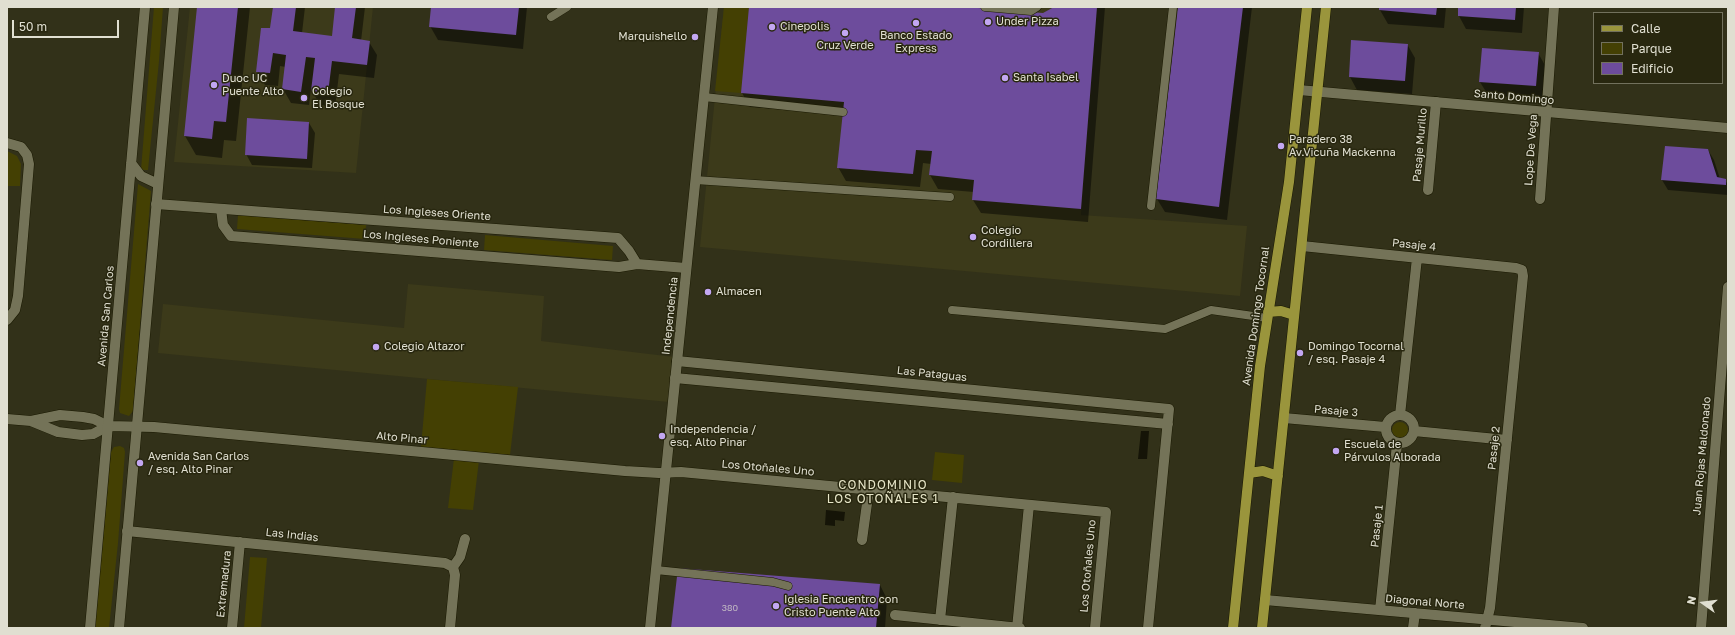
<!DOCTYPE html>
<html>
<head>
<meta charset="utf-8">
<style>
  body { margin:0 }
  #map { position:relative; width:1735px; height:635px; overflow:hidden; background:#323119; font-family:"Golos Text",sans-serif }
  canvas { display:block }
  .frame { position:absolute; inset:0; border:8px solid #e0dfd1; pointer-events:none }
  .legend { position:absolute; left:1593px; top:12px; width:130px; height:72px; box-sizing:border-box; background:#28270f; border:1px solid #72715d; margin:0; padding:5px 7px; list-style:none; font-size:12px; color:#e0dfd1 }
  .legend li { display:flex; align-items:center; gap:8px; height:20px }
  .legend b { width:20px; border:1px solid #72715d }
  .north { position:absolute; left:1683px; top:583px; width:40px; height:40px; -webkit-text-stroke:3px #28270f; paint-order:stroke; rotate:284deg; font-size:11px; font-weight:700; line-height:16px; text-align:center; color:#e0dfd1 }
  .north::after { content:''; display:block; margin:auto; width:14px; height:18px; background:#e0dfd1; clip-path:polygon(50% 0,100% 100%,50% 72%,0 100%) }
  .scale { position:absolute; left:12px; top:20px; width:107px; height:18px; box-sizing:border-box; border:2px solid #e0dfd1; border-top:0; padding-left:5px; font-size:12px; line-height:14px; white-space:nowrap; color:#e0dfd1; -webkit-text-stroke:3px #28270f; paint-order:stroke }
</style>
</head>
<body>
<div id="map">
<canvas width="1735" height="635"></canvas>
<div class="frame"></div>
<ul class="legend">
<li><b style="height:5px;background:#9a953c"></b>Calle</li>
<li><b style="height:11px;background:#444003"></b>Parque</li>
<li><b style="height:11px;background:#6d4c9c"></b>Edificio</li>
</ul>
<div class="north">N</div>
<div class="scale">50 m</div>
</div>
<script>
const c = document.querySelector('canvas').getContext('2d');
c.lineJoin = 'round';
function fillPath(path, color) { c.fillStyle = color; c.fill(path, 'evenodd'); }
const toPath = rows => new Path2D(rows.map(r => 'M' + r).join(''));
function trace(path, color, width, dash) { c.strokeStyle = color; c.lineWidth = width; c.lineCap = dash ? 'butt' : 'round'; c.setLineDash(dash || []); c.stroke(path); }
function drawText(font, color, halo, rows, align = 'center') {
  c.font = font + ' "Golos Text",sans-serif'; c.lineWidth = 3; c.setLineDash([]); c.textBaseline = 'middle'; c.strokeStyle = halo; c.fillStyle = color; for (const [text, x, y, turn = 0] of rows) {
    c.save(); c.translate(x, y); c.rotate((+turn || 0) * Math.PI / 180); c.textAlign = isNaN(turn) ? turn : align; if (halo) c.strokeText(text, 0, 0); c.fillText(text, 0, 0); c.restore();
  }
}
fillPath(toPath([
  [190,7,373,7,356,173,174,162],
  [724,7,1097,7,1081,215,1247,226,1240,296,700,247],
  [408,284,544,296,541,341,674,357,669,402,158,353,163,304,404,328]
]), '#3c3a1a');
fillPath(toPath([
  [154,7,163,7,159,61,148,170,141,170],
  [724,7,749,7,741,93,715,91],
  [7,151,17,156,21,164,20,186,7,186],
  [138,184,151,191,133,411,129,416,120,413,119,409],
  [238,215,366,225,365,239,237,229],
  [485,235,613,246,612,260,484,250],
  [427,379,518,387,510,455,480,452,473,510,448,508,455,450,421,447],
  '1392 430a8 8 0 1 1 16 0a8 8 0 1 1-16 0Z',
  [120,446,124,448,125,452,118,543,109,628,95,628,111,452,114,447],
  [935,452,964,455,962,483,932,480],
  [250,557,267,558,261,628,244,628]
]), '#444003');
fillPath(toPath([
  [1141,431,1149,431,1147,459,1138,459],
  [826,510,845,512,844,521,835,520,835,526,825,525]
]), '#151407');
fillPath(toPath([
  [198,7,250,7,236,141,224,140,222,158,196,155,185,136],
  [274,7,305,7,302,33,333,37,336,7,365,7,361,41,369,42,377,55,374,78,339,74,335,107,320,105,311,89,309,105,291,103,283,89,286,67,280,66,278,86,265,85,257,71,271,30],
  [432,7,527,7,523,49,438,40,430,26],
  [750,7,942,7,1043,14,1055,7,1105,7,1088,222,981,213,973,200,974,192,938,189,930,175,931,164,923,163,920,187,846,181,838,167,844,114,750,107,742,93],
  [1179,7,1252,7,1227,220,1165,212,1157,199],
  [1380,7,1446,7,1444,28,1388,24,1380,10],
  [1459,7,1524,7,1522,33,1466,29,1459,16],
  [1407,44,1415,58,1412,94,1357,90,1350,77],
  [1538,53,1546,67,1543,100,1488,95,1480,82],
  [309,123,315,133,312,168,252,165,246,154],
  [1666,147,1708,150,1714,160,1720,179,1725,180,1728,185,1728,195,1668,190,1662,180],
  [880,585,887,599,885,628,672,628]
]), '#0007');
fillPath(toPath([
  [197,7,238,7,226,122,214,121,212,139,184,136],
  [273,7,296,7,293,31,332,36,335,7,356,7,352,38,370,41,367,65,332,61,328,93,311,91,315,58,306,57,301,92,282,89,286,55,273,53,270,73,256,72,261,28,270,28],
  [431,7,519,7,516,35,429,27],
  [749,7,965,7,1043,13,1054,7,1097,7,1081,209,972,200,974,180,929,175,932,151,916,150,913,174,837,168,844,102,741,93],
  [1178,7,1243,7,1219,207,1156,199],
  [1379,7,1437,7,1436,15,1379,10],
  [1458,7,1516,7,1515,20,1458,16],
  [1351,40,1408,44,1405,81,1349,77],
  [1482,48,1539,52,1536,86,1479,82],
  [247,118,309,122,307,159,245,155],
  [1665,146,1708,149,1717,177,1726,179,1726,185,1661,180],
  [678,568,880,584,876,628,671,628]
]), '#6d4c9c');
const service = toPath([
  [985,7,1031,11,1037,7],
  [551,17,567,7],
  [704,97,843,112],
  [695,180,950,197],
  [1151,206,1173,7],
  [952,310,1165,329,1211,310,1267,318],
  [656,570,773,582,788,586]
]);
const minor = toPath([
  [7,143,21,147,27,155,29,164,18,296,15,310,7,320],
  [1428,190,1436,102],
  [1540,199,1554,7],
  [156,204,618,238,629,251,637,264],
  [221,209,223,225,231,236,619,267,637,264,686,268],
  [1302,246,1516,268,1522,270,1523,276,1493,579,1490,608,1485,628],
  [677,361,1169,409,1148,628],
  [675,378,1168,424],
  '1386 429a14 14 0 1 1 28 0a14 14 0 1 1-28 0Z',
  [1400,415,1417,258],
  [1284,418,1385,427],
  [7,419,31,421,60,415,83,417,94,419,108,426,154,427,625,471,659,473,681,472,1106,512,1095,628],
  [31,421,58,432,82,435,93,434,108,426],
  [1414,431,1507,440],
  [127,531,445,563,453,567],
  [862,540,869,489],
  [453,567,460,557,465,539],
  [1265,600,1583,628],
  [1380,610,1397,444],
  [895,615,1020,628],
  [940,620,953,497],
  [232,628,240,542],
  [450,628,455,575,453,567],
  [1017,628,1029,505],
  [1413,628,1415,613]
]);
const tertiary = toPath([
  [1299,90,1728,128],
  [650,628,713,7],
  [1701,628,1728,287]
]);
const secondary = toPath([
  [131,163,141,176,158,184],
  [90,628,145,7],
  [119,628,174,7]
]);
const primary = toPath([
  [1268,312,1281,311,1294,315],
  [1249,473,1263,471,1278,476],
  [1233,628,1260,366,1289,182,1307,7],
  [1262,628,1326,7]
]);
trace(service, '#1a1902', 9);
trace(minor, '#1a1902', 11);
trace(tertiary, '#1a1902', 11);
trace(secondary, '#1a1902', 11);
trace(primary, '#1a1902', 11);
trace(service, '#747358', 8);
trace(minor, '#747358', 10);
trace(tertiary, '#747358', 10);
trace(secondary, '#747358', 10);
trace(primary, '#9a953c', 10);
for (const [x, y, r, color] of [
  [988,22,4,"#c3a7f2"],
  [916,23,4,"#c3a7f2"],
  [772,27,4,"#c3a7f2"],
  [845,33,4,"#c3a7f2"],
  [695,37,4,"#c3a7f2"],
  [1005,78,4,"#c3a7f2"],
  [214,85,4,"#c3a7f2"],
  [304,98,4,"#c3a7f2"],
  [1281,146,4,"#c3a7f2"],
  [973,237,4,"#c3a7f2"],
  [708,292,4,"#c3a7f2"],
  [376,347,4,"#c3a7f2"],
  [1300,353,4,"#c3a7f2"],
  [662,436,4,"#c3a7f2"],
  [1336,451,4,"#c3a7f2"],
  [140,463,4,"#c3a7f2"],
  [776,606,4,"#c3a7f2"]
]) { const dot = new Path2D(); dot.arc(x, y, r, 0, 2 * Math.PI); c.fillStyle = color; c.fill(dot); trace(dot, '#28270f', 1.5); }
drawText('9px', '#c3bac4', null, [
  ["380",730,608]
]);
drawText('11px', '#e0dfd1', '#28270f', [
  ["Under Pizza",996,22],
  ["Cinepolis",780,27],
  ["Banco Estado",916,36,"center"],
  ["Express",916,49,"center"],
  ["Marquishello",687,37,"right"],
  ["Cruz Verde",845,46,"center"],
  ["Santa Isabel",1013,78],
  ["Duoc UC",222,79],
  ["Puente Alto",222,92],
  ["Colegio",312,92],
  ["El Bosque",312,105],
  ["Paradero 38",1289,140],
  ["Av.Vicuña Mackenna",1289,153],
  ["Colegio",981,231],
  ["Cordillera",981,244],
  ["Almacen",716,292],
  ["Colegio Altazor",384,347],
  ["Domingo Tocornal",1308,347],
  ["/ esq. Pasaje 4",1308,360],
  ["Independencia /",670,430],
  ["esq. Alto Pinar",670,443],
  ["Escuela de",1344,445],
  ["Párvulos Alborada",1344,458],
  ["Avenida San Carlos",148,457],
  ["/ esq. Alto Pinar",148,470],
  ["Iglesia Encuentro con",784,600],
  ["Cristo Puente Alto",784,613]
], 'left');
drawText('11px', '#e0dfd1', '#28270f', [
  ["Santo Domingo",1514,97,5],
  ["Pasaje Murillo",1420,145,-85],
  ["Lope De Vega",1531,150,-86],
  ["Los Ingleses Oriente",437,213,4],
  ["Los Ingleses Poniente",421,239,5],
  ["Pasaje 4",1414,245,6],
  ["Avenida San Carlos",106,316,-85],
  ["Independencia",670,316,-84],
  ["Avenida Domingo Tocornal",1256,316,-82],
  ["Las Pataguas",932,374,6],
  ["Pasaje 3",1336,411,5],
  ["Alto Pinar",402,438,5],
  ["Pasaje 2",1494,448,-84],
  ["Juan Rojas Maldonado",1702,456,-85],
  ["Los Otoñales Uno",768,468,5],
  ["Pasaje 1",1377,526,-84],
  ["Las Indias",292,535,6],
  ["Los Otoñales Uno",1088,566,-85],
  ["Extremadura",224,584,-84],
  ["Diagonal Norte",1425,602,5]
]);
c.letterSpacing = '1px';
drawText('12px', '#e7e6c8', '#28270f', [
  ["CONDOMINIO",883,485],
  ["LOS OTOÑALES 1",883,499]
]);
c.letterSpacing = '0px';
</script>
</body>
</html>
